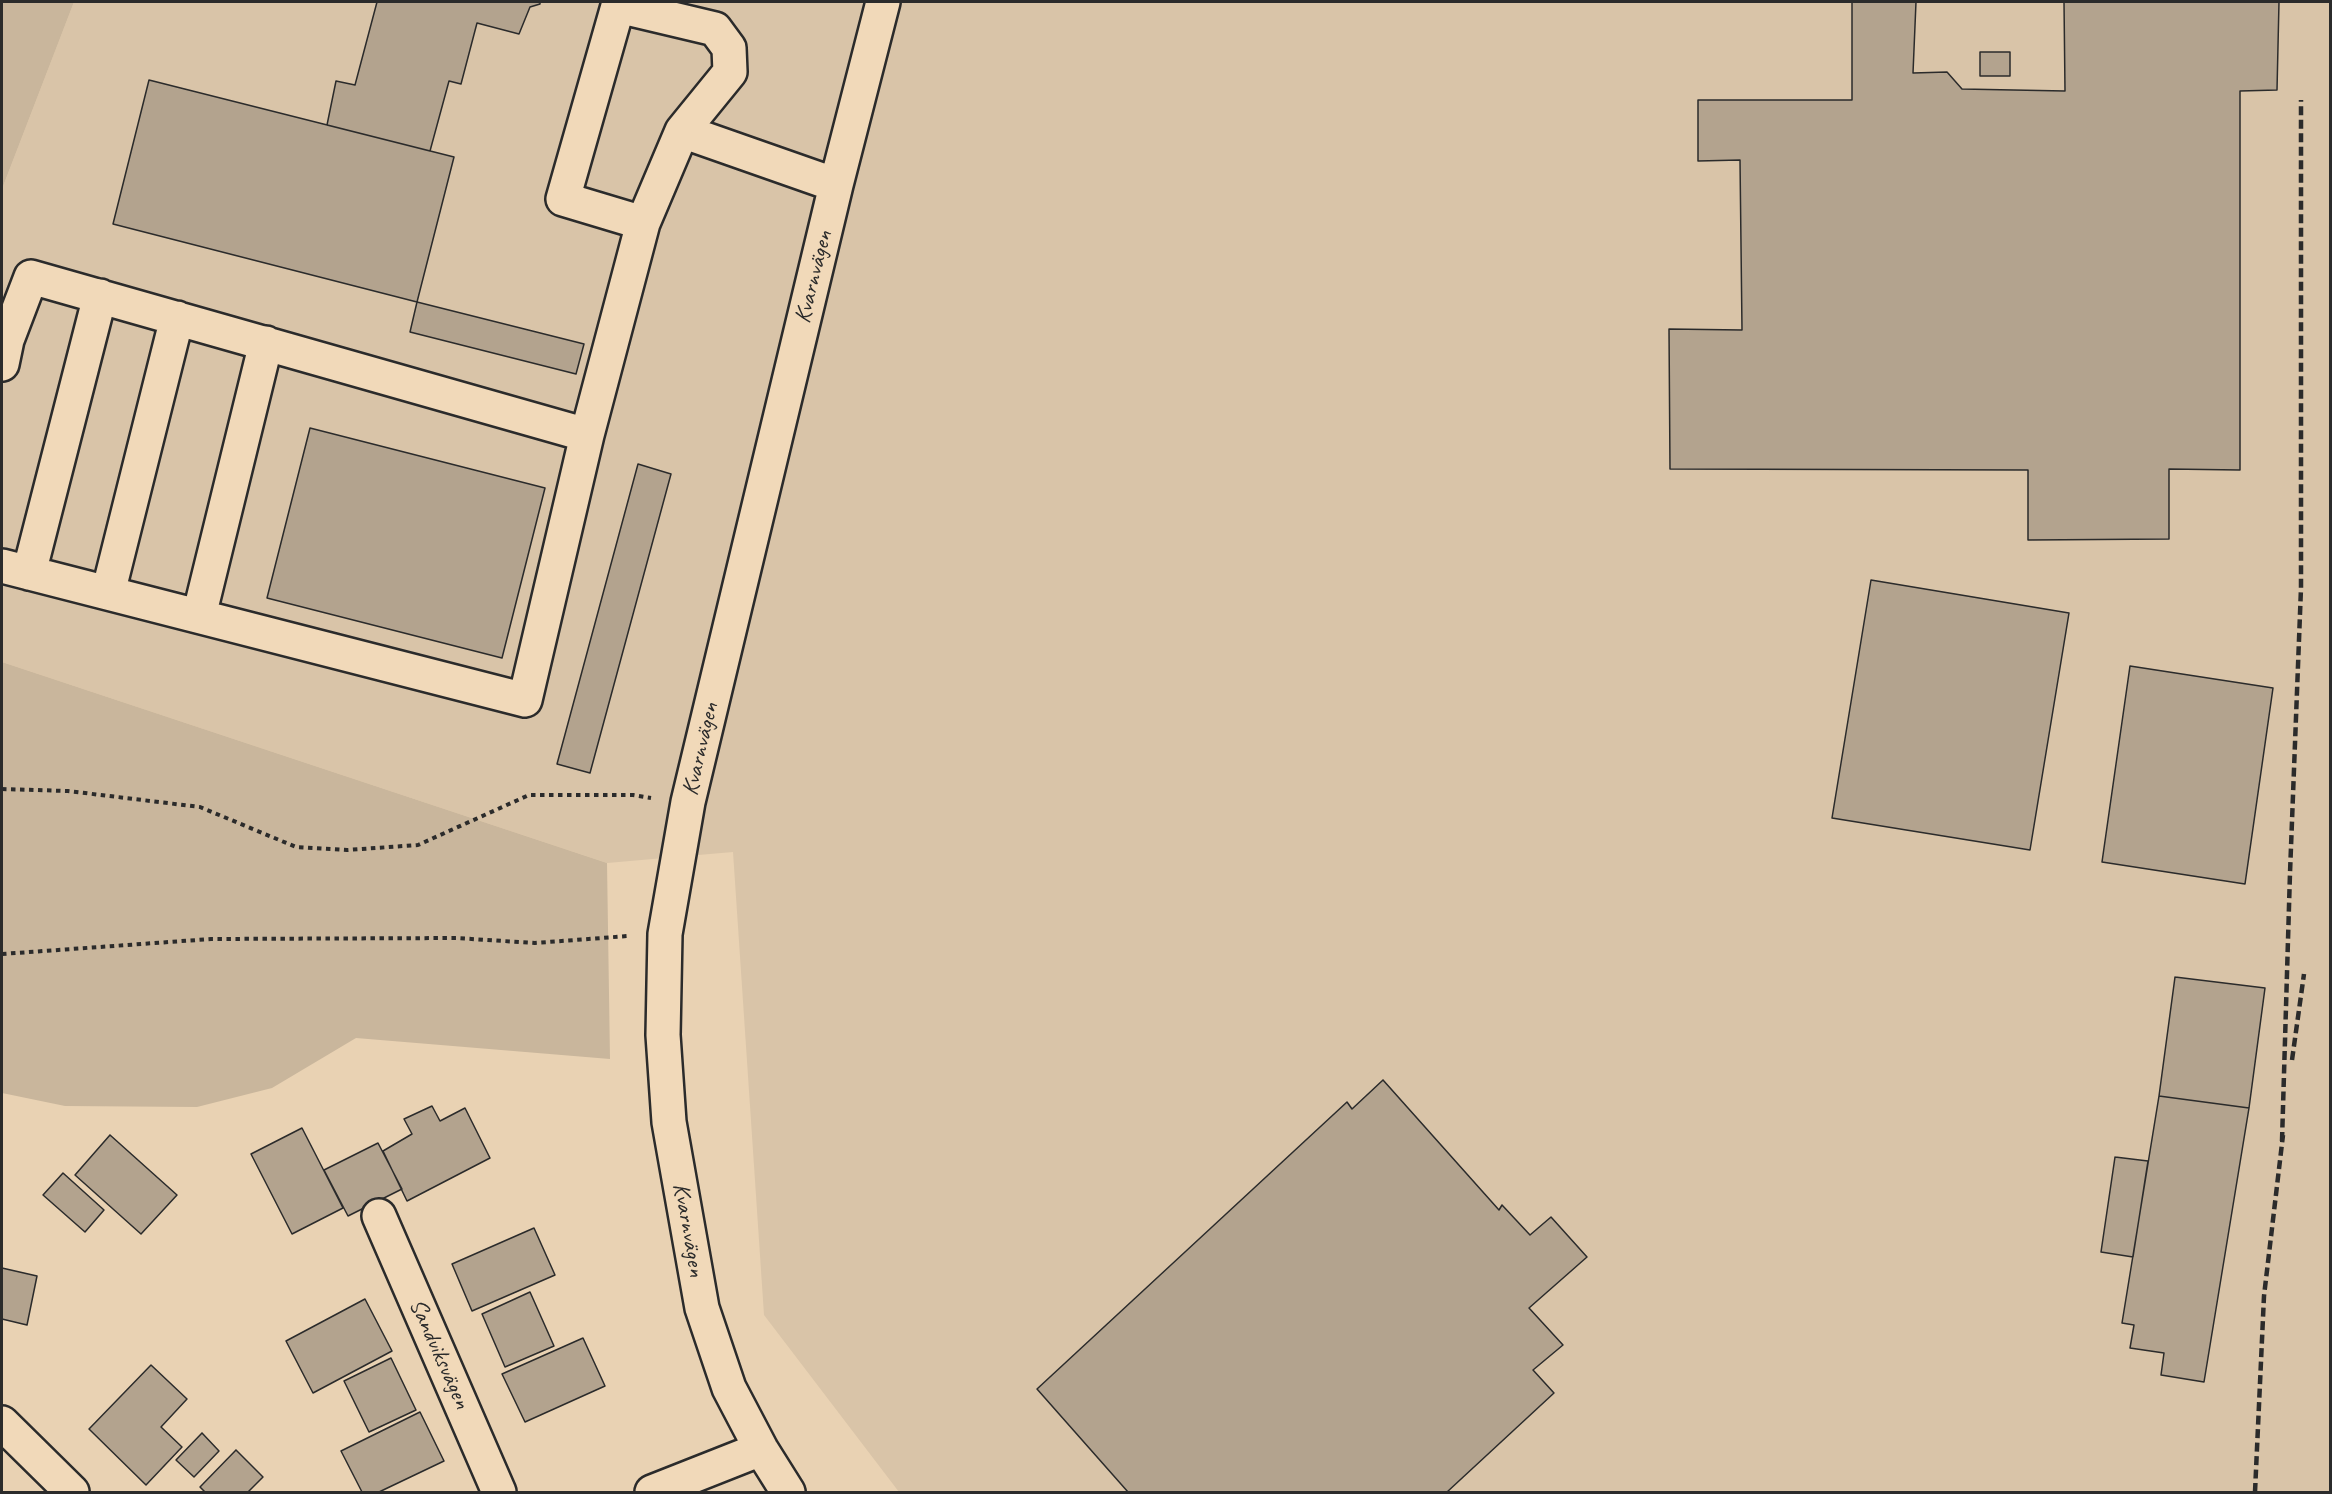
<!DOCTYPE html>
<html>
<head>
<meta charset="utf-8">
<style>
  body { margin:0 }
  #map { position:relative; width:2332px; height:1494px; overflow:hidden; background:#e9d2b3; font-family:Caveat,sans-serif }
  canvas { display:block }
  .frame { position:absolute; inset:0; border:3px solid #2b2b2b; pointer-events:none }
</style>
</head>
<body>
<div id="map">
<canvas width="2332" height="1494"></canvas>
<div class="frame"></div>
</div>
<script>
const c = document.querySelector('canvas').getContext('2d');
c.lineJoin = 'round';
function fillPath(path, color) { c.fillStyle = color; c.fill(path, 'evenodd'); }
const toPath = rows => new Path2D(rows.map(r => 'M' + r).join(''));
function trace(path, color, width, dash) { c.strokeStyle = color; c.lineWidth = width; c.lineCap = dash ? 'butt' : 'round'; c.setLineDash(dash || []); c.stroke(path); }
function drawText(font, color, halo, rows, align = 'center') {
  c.font = font + ' Caveat,sans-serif'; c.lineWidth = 4.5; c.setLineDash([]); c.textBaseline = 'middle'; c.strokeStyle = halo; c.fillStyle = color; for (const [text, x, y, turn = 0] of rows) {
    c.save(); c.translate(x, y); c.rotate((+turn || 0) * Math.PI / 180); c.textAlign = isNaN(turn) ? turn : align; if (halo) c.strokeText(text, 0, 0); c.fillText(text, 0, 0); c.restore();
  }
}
fillPath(toPath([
  [74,2,2330,2,2330,1492,899,1492,764,1315,733,852,607,863,2,662,2,189]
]), '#d9c4a8');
fillPath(toPath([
  [2,2,74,2,2,189],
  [2,662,607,863,610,1059,356,1038,272,1088,197,1107,65,1106,2,1093]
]), '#c9b69c');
const building = toPath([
  [377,2,540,2,540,4,530,7,519,34,477,23,461,84,449,81,430,151,327,125,336,81,355,85,377,2],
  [1852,2,1916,2,1913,73,1947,72,1962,89,2065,91,2064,2,2279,2,2277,90,2240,91,2240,470,2169,469,2169,539,2028,540,2028,470,1670,469,1669,329,1742,330,1740,160,1698,161,1698,100,1852,100,1852,2],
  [1980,52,2010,52,2010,76,1980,76,1980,52],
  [149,80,454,157,417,302,113,224,149,80],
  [417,302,584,344,576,374,410,332,417,302],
  [310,428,545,488,502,658,267,598,310,428],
  [638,464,671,474,590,773,557,764,638,464],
  [1871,580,2069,613,2030,850,1832,818,1871,580],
  [2130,666,2273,688,2245,884,2102,862,2130,666],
  [2175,977,2265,988,2249,1108,2159,1096,2175,977],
  [1383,1080,1499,1210,1502,1205,1530,1235,1551,1217,1587,1257,1529,1308,1563,1345,1533,1370,1554,1393,1447,1492,1128,1492,1037,1389,1347,1102,1352,1109,1383,1080],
  [2159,1096,2249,1108,2204,1382,2161,1375,2164,1353,2130,1348,2134,1325,2122,1323,2159,1096],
  [432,1106,440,1121,465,1108,490,1158,407,1201,383,1151,412,1134,404,1119,432,1106],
  [302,1128,343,1208,292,1234,251,1154,302,1128],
  [110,1135,177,1195,141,1234,75,1175,110,1135],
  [378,1143,402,1189,348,1216,324,1170,378,1143],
  [2115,1157,2148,1161,2133,1257,2101,1252,2115,1157],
  [63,1173,104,1210,85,1232,43,1195,63,1173],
  [534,1228,555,1275,472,1311,452,1264,534,1228],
  [2,1268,37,1276,27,1325,2,1319,2,1268],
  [530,1292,554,1346,505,1367,482,1314,530,1292],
  [365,1299,392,1351,313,1393,286,1341,365,1299],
  [583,1338,605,1386,525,1422,502,1374,583,1338],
  [391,1358,416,1410,369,1432,344,1381,391,1358],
  [151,1365,187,1399,161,1427,182,1447,146,1485,89,1429,151,1365],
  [420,1412,444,1461,379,1492,362,1492,341,1451,420,1412],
  [202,1433,219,1451,194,1477,176,1460,202,1433],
  [236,1450,263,1477,248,1492,205,1492,200,1487,236,1450]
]);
fillPath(building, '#b3a38e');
trace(building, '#2b2b2b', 1.5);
const minor = toPath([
  [682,131,643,223,563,199,618,6,715,29,729,48,730,72,682,131,836,185],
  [2,364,7,340,31,277,587,435],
  [2,566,525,700,587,435,643,223],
  [29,573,100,296],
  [108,593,177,318],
  [199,616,266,343],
  [379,1216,499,1492],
  [2,1423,72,1492],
  [652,1492,761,1449],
  [788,1492,761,1449,729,1388,702,1308,669,1122,663,1035,665,934,688,802,836,185,883,2]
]);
trace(minor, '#2b2b2b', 38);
trace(toPath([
  [2,789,68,791,200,807,296,847,347,850,418,845,529,795,633,795,651,798],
  [2,954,211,939,456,938,535,943,628,936]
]), '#2b2b2b', 4, [4.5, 4.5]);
trace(minor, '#f1d9b9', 33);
trace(toPath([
  [2292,1060,2304,974],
  [2282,1141,2290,873,2301,588,2301,100],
  [2255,1492,2264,1296,2283,1135]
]), '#2b2b2b', 4.5, [9, 4.5]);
drawText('24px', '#2b2b2b', '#f1d9b9', [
  ["Kvarnvägen",814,277,-76],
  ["Kvarnvägen",701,749,-77],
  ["Kvarnvägen",688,1230,80],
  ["Sandviksvägen",439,1354,66]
]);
</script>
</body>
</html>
